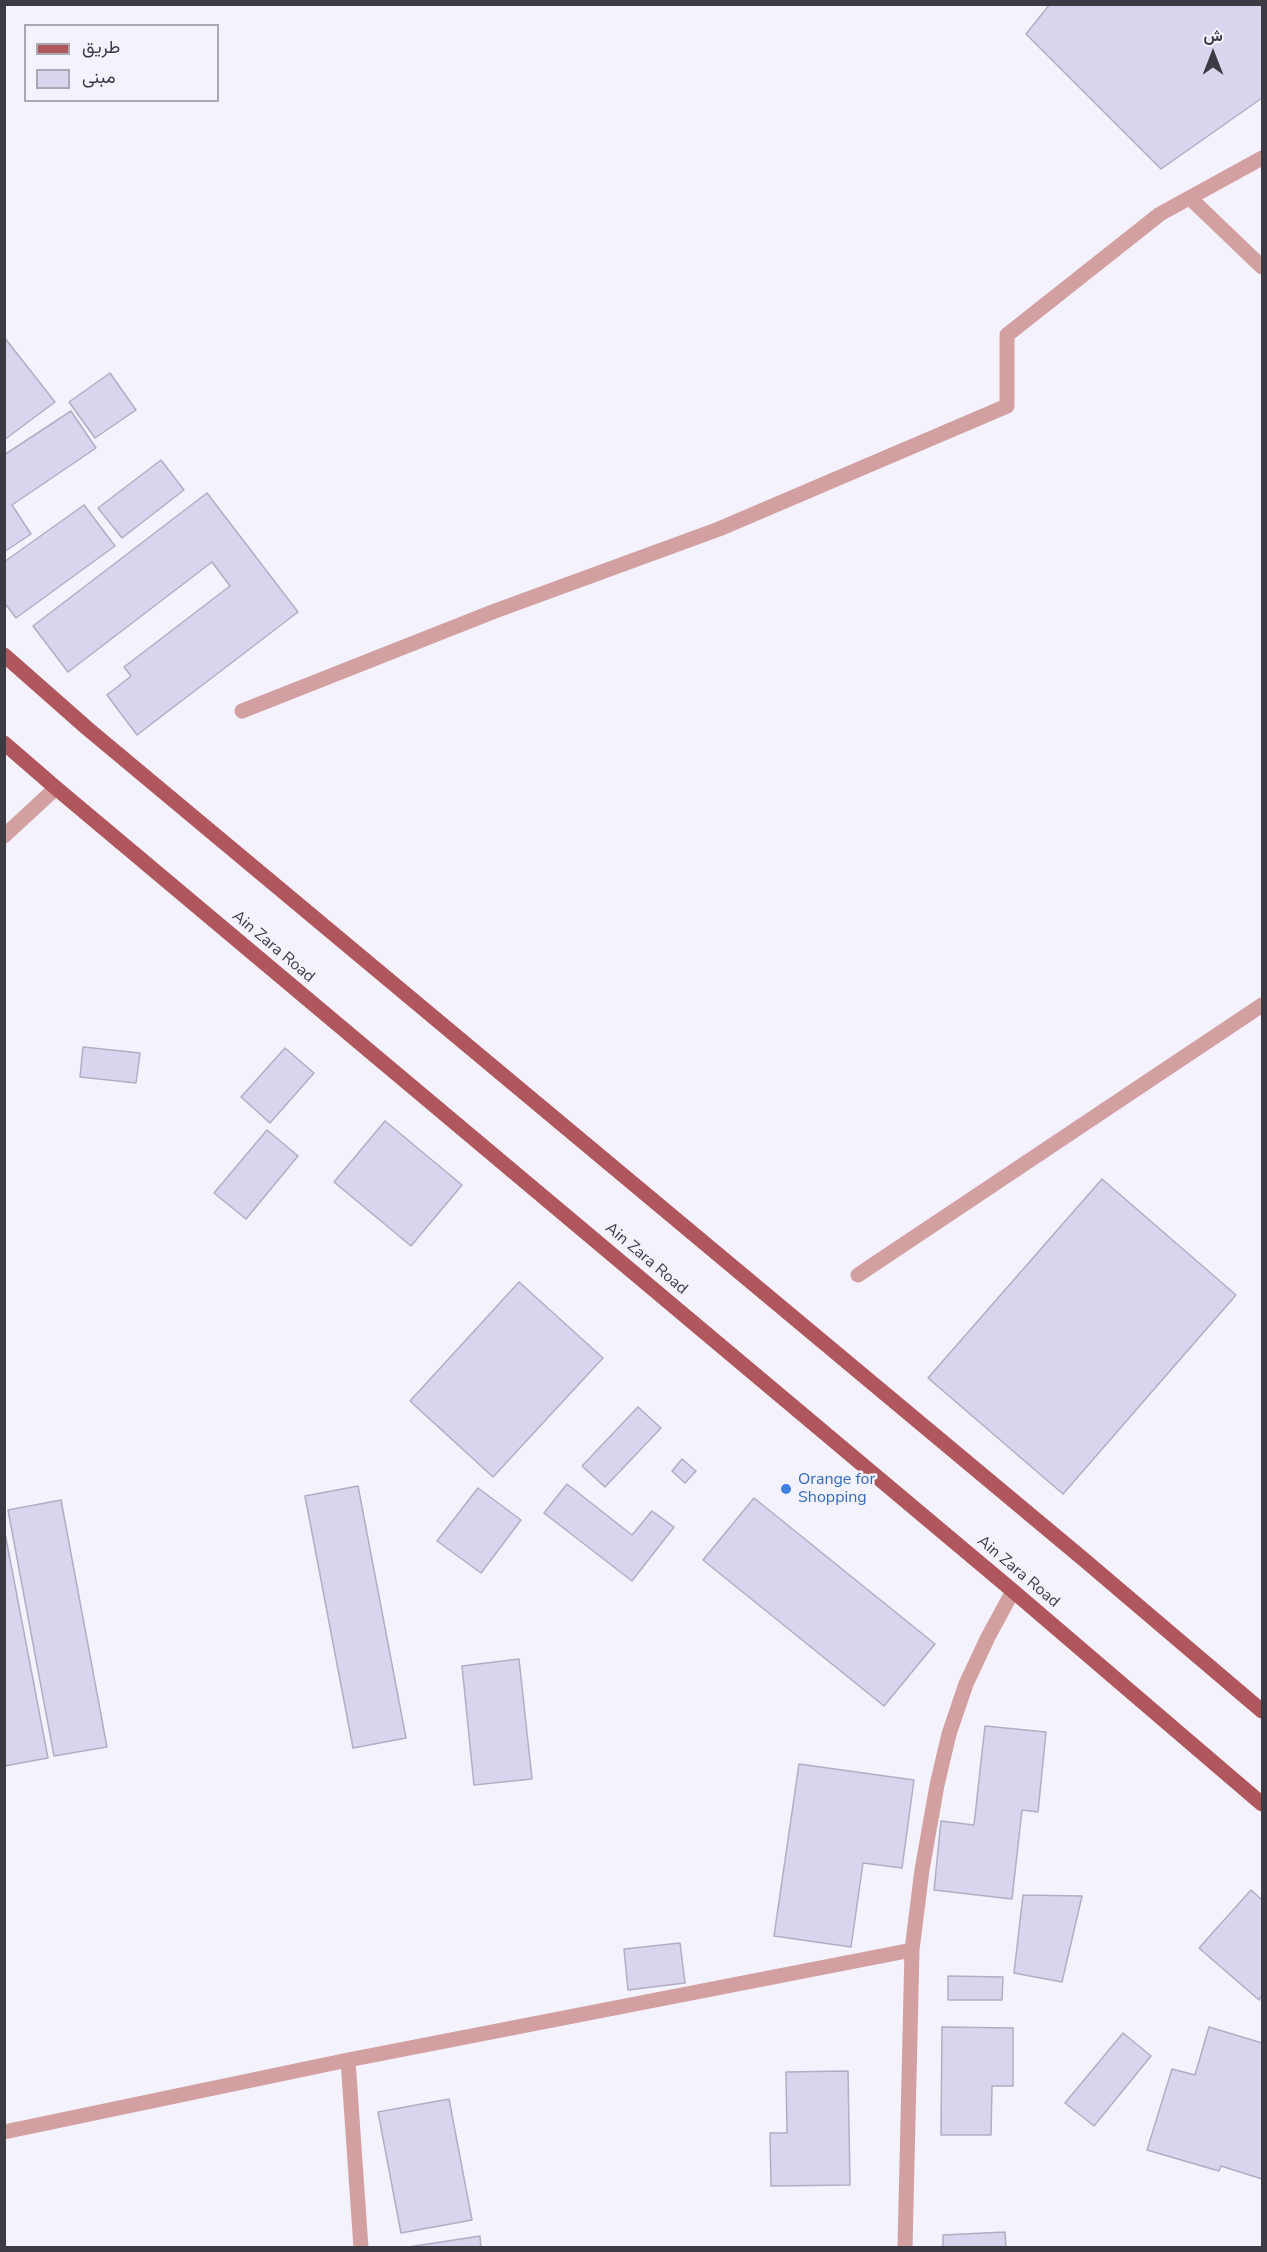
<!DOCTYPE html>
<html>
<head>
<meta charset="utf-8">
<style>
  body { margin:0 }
  #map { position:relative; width:1267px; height:2252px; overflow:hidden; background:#f4f2fd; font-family:"Nunito Sans",Vazirmatn,sans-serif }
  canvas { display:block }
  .frame { position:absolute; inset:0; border:6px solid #3c3b44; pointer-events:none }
  .legend { position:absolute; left:24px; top:24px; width:195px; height:78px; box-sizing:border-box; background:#f4f2fd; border:2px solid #aaa9b3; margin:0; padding:8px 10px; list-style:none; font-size:18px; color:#3c3b44 }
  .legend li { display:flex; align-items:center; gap:12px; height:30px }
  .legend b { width:30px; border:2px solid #aaa9b3 }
  .north { position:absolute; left:1183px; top:24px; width:60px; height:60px; -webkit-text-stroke:4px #f4f2fd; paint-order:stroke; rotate:0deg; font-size:16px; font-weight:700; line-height:24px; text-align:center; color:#3c3b44 }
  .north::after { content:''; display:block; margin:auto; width:21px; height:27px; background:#3c3b44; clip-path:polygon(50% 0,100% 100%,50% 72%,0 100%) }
</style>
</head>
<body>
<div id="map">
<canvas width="1267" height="2252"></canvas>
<div class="frame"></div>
<ul class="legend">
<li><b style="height:8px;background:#af575c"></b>طريق</li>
<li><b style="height:16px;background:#dad5ee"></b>مبنى</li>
</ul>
<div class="north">ش</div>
</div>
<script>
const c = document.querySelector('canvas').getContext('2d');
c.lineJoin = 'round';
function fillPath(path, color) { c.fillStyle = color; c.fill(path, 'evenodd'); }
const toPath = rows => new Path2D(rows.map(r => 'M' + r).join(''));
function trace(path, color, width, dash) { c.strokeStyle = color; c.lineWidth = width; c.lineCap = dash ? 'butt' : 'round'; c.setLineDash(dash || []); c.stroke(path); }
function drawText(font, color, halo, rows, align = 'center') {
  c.font = font + ' "Nunito Sans",sans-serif'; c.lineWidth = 5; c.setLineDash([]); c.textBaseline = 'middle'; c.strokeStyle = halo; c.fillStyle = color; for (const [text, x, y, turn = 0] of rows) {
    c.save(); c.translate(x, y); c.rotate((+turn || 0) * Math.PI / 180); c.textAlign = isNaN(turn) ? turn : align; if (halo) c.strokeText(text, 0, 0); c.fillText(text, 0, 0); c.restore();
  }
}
const building = toPath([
  [1050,4,1262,4,1262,98,1161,169,1026,34,1050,4],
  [4,337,55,402,4,440,4,337],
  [110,373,136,410,95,438,69,402,110,373],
  [71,411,96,448,12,505,31,534,4,552,4,455,71,411],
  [161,460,184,490,122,538,98,508,161,460],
  [207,493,298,612,137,735,107,695,131,676,124,667,230,586,212,562,68,672,33,626,207,493],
  [84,505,115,546,16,618,4,602,4,562,84,505],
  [83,1047,140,1053,136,1083,80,1077,83,1047],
  [285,1048,314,1073,270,1123,241,1097,285,1048],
  [385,1121,462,1185,411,1246,334,1182,385,1121],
  [267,1130,298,1156,246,1219,214,1193,267,1130],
  [1102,1179,1236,1295,1063,1494,928,1378,1102,1179],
  [519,1282,603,1358,493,1477,410,1401,519,1282],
  [638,1407,661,1428,605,1487,582,1466,638,1407],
  [682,1459,696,1471,685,1483,672,1471,682,1459],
  [567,1484,632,1535,652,1511,674,1527,632,1581,544,1513,567,1484],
  [358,1486,406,1738,353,1748,305,1496,358,1486],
  [478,1488,521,1520,481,1573,437,1541,478,1488],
  [754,1498,935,1644,884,1706,703,1560,754,1498],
  [61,1500,107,1747,54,1756,8,1510,61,1500],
  [4,1528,48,1758,4,1766,4,1528],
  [519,1659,532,1779,474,1785,462,1666,519,1659],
  [985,1726,1046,1732,1038,1812,1022,1810,1012,1899,934,1890,941,1821,974,1825,985,1726],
  [799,1764,914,1780,902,1868,863,1863,851,1947,774,1936,799,1764],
  [1251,1890,1262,1900,1262,1995,1259,2000,1199,1948,1251,1890],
  [1023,1895,1082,1896,1062,1982,1014,1973,1023,1895],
  [680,1943,685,1983,628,1990,624,1949,680,1943],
  [948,1976,1003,1977,1002,2000,948,2000,948,1976],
  [942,2027,1013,2028,1013,2086,992,2086,991,2135,941,2135,942,2027],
  [1209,2027,1262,2043,1262,2179,1221,2166,1219,2171,1147,2150,1172,2069,1195,2075,1209,2027],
  [1123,2033,1151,2056,1094,2126,1065,2103,1123,2033],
  [848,2071,850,2185,771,2186,770,2133,787,2133,786,2072,848,2071],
  [449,2099,472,2220,401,2233,378,2112,449,2099],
  [1005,2232,1006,2248,943,2248,943,2235,1005,2232],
  [480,2236,481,2248,402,2248,480,2236]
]);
fillPath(building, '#dad5ee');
trace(building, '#b1adc5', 1.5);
trace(toPath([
  [1190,198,1262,267],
  [242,711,495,611,719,529,1007,406,1007,335,1160,214,1262,158],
  [4,836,56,788],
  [858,1275,1262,1005],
  [348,2060,361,2248],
  [4,2132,348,2060,912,1950],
  [905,2248,912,1950,922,1870,937,1785,949,1734,966,1684,988,1637,1013,1591]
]), '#d3a0a1', 15);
trace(toPath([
  [4,655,88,729,1082,1558,1262,1711],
  [4,743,56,788,1013,1591,1262,1804]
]), '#af575c', 15);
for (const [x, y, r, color] of [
  [786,1489,6,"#3f7fe0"]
]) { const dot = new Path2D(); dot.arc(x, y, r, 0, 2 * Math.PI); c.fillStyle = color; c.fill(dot); trace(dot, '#f4f2fd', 2); }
drawText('16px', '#3c3b44', '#f4f2fd', [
  ["Ain Zara Road",273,947,40],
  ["Ain Zara Road",646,1259,40],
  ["Ain Zara Road",1018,1572,40]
]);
drawText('16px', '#366cbe', '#f4f2fd', [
  ["Orange for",798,1480],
  ["Shopping",798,1498]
], 'left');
</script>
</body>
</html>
